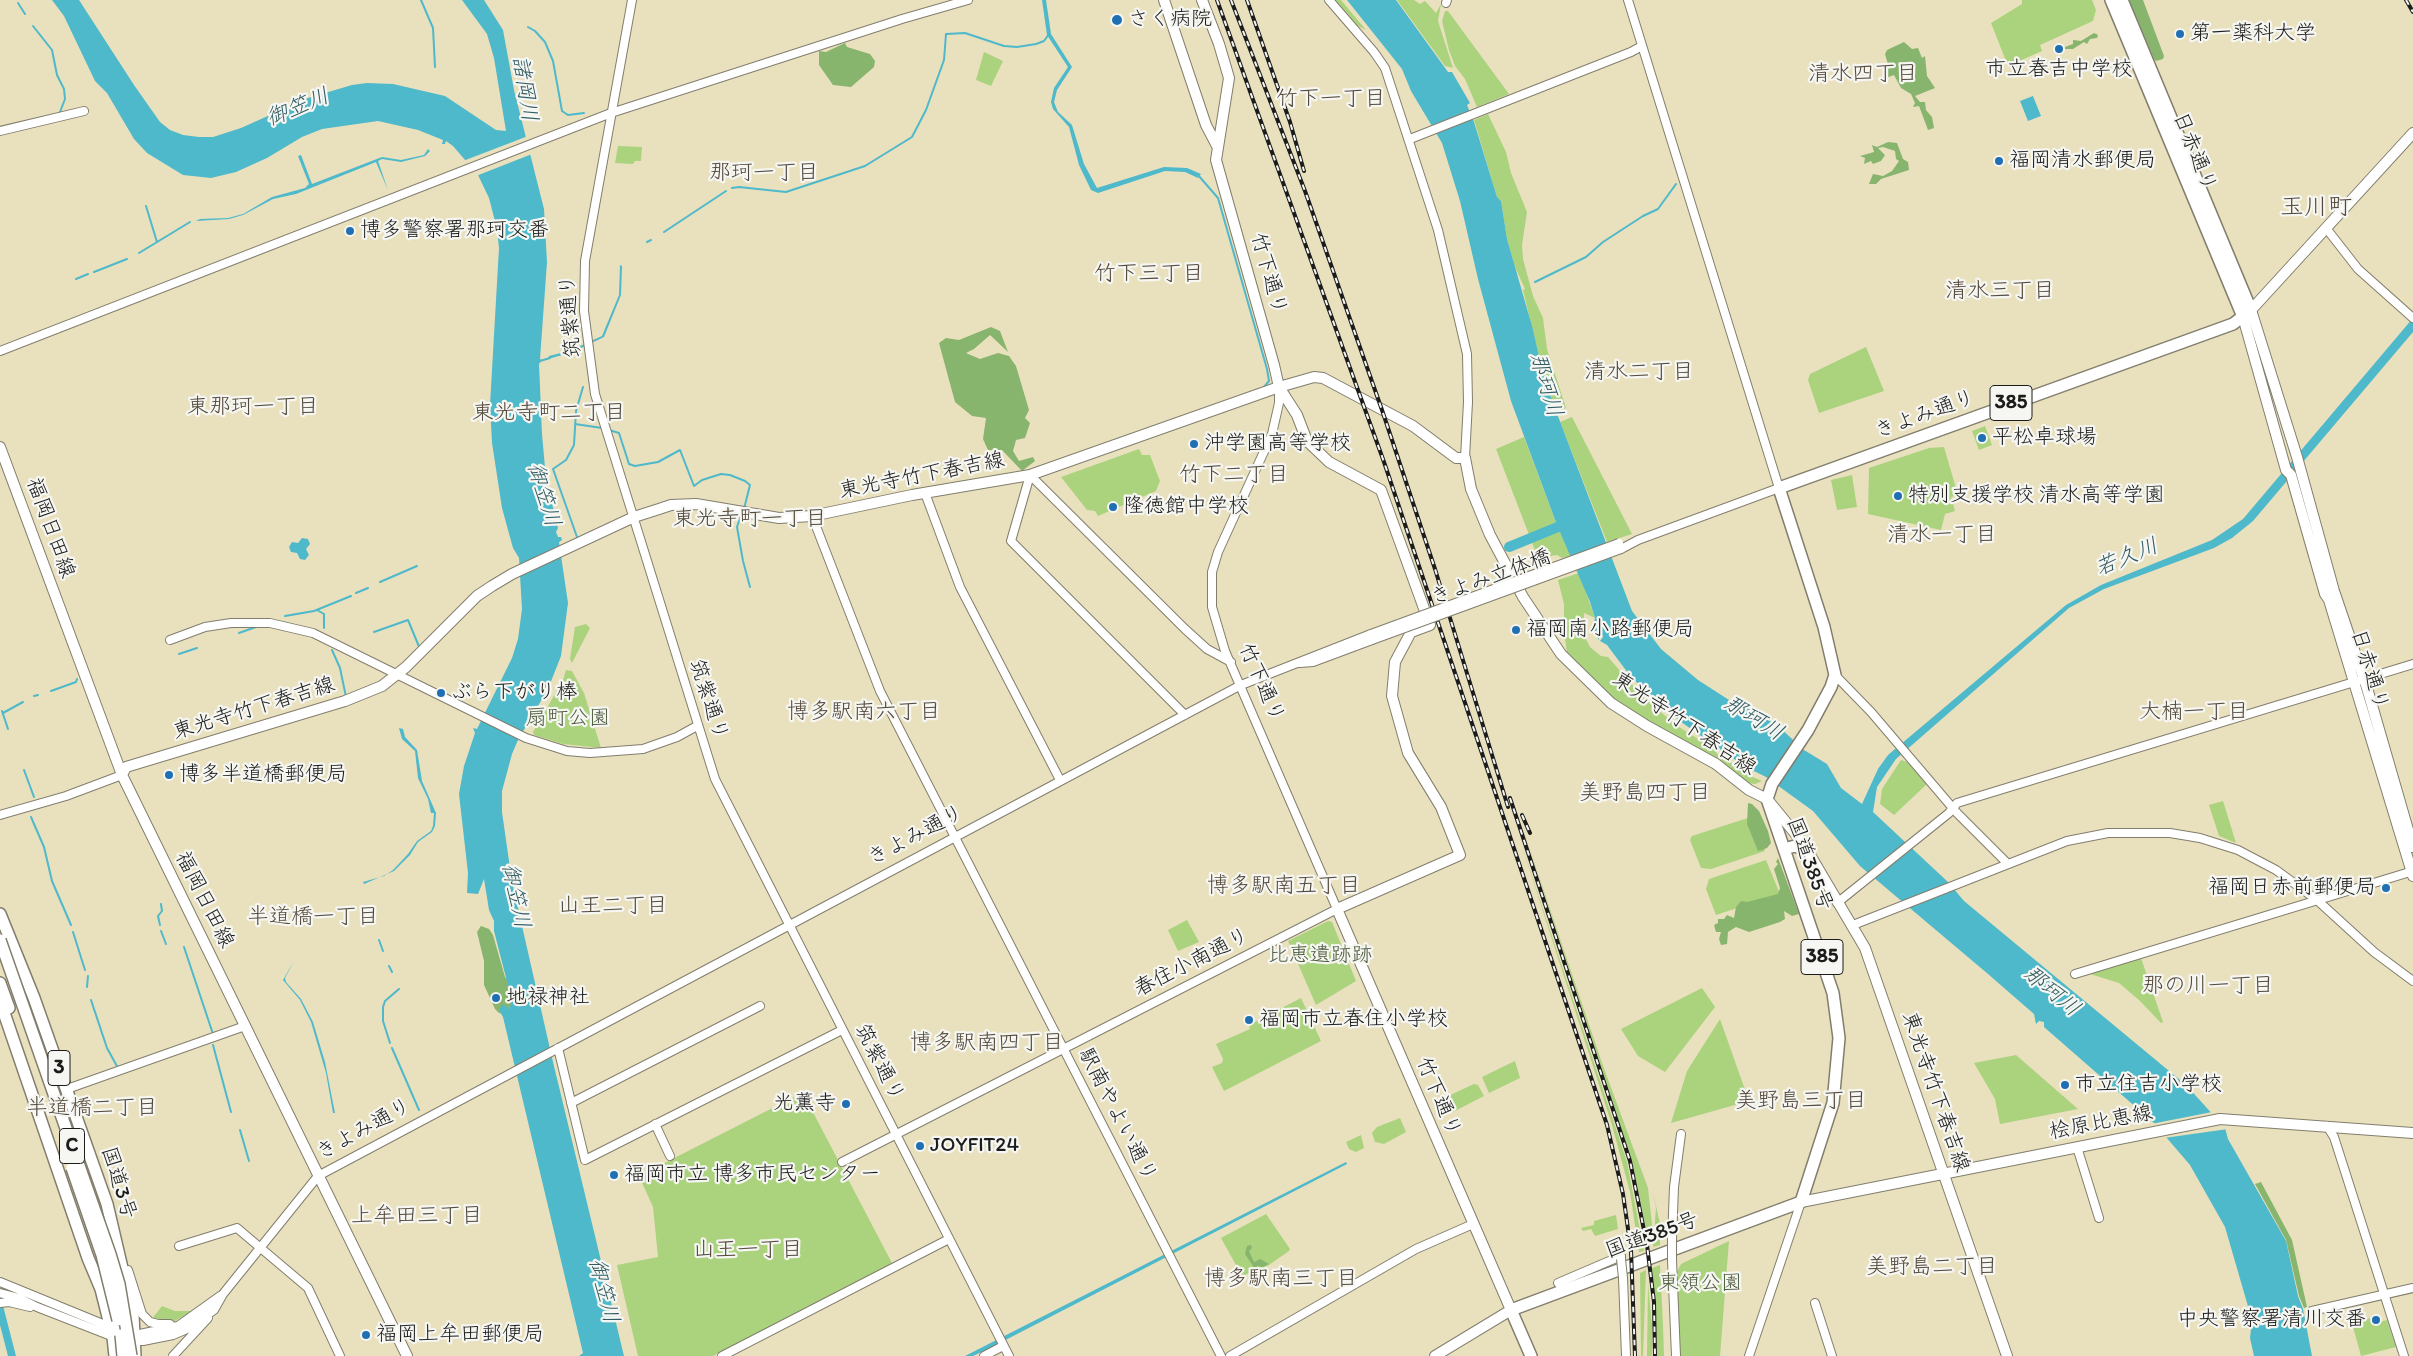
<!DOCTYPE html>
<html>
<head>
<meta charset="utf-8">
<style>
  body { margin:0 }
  canvas { display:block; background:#e9e0be }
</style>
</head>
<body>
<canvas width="2413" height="1356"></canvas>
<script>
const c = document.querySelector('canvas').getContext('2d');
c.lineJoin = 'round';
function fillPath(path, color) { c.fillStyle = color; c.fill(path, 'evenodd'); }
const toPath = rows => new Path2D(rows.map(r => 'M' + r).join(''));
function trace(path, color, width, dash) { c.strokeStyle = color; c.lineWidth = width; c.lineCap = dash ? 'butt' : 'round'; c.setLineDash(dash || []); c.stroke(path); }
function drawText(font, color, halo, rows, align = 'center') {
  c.font = font + ' Itim,"Klee One",sans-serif'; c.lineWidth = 4.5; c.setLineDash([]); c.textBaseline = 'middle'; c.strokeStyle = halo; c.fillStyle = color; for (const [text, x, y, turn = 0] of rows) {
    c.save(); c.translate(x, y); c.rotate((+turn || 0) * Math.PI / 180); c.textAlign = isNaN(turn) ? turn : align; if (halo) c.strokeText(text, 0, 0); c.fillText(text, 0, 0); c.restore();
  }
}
fillPath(toPath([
  [1333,0,1341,0,1366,30,1354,24],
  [1397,0,1414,0,1420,4,1425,1,1436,13,1441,4,1438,21,1453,68,1445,66],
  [2022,0,2092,0,2096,10,2093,21,2040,45,2042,51,2008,66,1991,23,2022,4],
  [1445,11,1448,11,1509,94,1477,107,1465,79,1455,66,1449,50,1442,21],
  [984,52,1003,61,991,86,976,80],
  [1488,114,1506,152,1511,173,1527,212,1522,245,1523,259,1533,296,1543,318,1547,349,1566,408,1556,413,1545,382,1523,290,1525,289,1515,267,1507,239,1501,201,1497,197,1474,120],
  [618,146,642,147,641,161,635,161,633,164,615,163],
  [1866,347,1884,391,1819,413,1808,380,1810,374],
  [1572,417,1632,534,1607,542,1560,422],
  [1985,426,1992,445,1979,450,1972,431],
  [1524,437,1557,525,1571,556,1562,558,1557,555,1538,558,1496,449],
  [1944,447,1958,495,1951,497,1955,511,1945,514,1941,530,1868,514,1869,468,1929,448],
  [1139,449,1142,455,1150,455,1160,481,1156,491,1098,516,1095,511,1087,510,1061,477],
  [1852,475,1857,507,1837,510,1831,480],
  [1579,573,1595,618,1584,613,1583,633,1590,647,1601,656,1608,657,1643,697,1676,725,1714,749,1720,758,1735,765,1746,774,1762,781,1755,784,1748,783,1721,761,1654,726,1615,700,1567,653,1564,631,1564,604,1558,580],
  [586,624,590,628,572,663,570,659,575,627],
  [566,670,572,671,584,693,601,748,563,744,534,735,533,732,563,680],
  [1901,760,1907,762,1927,784,1894,815,1880,804,1882,789],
  [2223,801,2236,843,2219,836,2209,805],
  [1751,817,1765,851,1711,869,1701,868,1690,840,1692,836],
  [1524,832,1602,1063,1648,1188,1652,1224,1648,1238,1632,1161],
  [1518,834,1627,1162,1644,1251,1639,1252,1630,1192,1612,1125],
  [1766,860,1780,894,1716,915,1706,889,1709,879],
  [1187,920,1199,942,1178,951,1168,930],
  [1328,921,1332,922,1356,981,1316,1005,1288,941],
  [2141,958,2163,1022,2161,1023,2140,1001,2119,983,2090,974],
  [1702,988,1715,1007,1665,1072,1638,1056,1621,1029],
  [1301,998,1321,1041,1224,1091,1212,1067,1222,1063,1223,1059,1216,1044,1250,1029,1249,1025],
  [1720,1019,1749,1101,1671,1123,1687,1071],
  [2016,1055,2078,1109,2000,1124,1995,1099,1974,1063],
  [1515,1061,1520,1078,1489,1093,1482,1077],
  [1474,1084,1478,1085,1484,1096,1451,1113,1446,1101,1448,1096],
  [800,1094,804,1095,893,1265,713,1356,638,1356,617,1265,658,1257,653,1207,639,1176],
  [1400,1118,1406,1132,1384,1144,1375,1142,1372,1133,1377,1127],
  [1361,1135,1364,1148,1356,1152,1349,1149,1346,1142],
  [1652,1188,1660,1224,1660,1245,1653,1247,1656,1208],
  [1266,1214,1290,1249,1289,1251,1269,1265,1242,1276,1221,1238],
  [1616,1215,1618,1229,1595,1236,1591,1229,1583,1231,1581,1228,1594,1225,1594,1221],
  [1729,1241,1720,1356,1678,1356,1675,1276,1681,1264],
  [1660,1265,1663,1325,1664,1356,1657,1356,1652,1268],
  [1646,1270,1643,1356,1641,1356,1640,1273],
  [1648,1284,1652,1325,1652,1356,1647,1356],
  [162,1306,175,1311,192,1311,173,1322,151,1320],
  [2370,1318,2372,1324,2387,1320,2396,1347,2361,1356,2352,1323]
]), '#abd37e');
fillPath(toPath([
  [2129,0,2143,0,2164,56,2163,59,2156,61,2154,59],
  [2094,33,2098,35,2097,38,2090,39,2087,44,2084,42,2073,49,2065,49,2065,47,2073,44,2073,40,2081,41],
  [1904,42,1912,49,1918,48,1922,58,1925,56,1927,76,1935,88,1915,96,1920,102,1925,102,1926,110,1932,117,1934,128,1928,130,1919,106,1913,107,1915,103,1911,94,1901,88,1894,75,1883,79,1883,74,1889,68,1885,54,1887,50],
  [845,43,847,47,870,54,875,61,874,67,851,87,833,85,819,65,819,51,826,52],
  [1888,142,1897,143,1903,159,1908,162,1909,170,1881,179,1876,184,1869,184,1873,174,1883,176,1892,171,1899,161,1896,159,1895,151,1883,147,1878,148,1885,155,1881,161,1873,164,1871,161,1864,164,1865,158,1860,156,1874,152,1872,145,1877,147],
  [991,327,1000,331,1008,352,990,335,974,349,966,353,980,359,998,353,1009,356,1016,366,1029,410,1025,418,1030,423,1025,438,1016,440,1013,451,1019,461,1033,457,1035,461,1022,471,1002,450,988,450,983,439,986,418,972,416,955,402,939,343,946,338,959,340],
  [1748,803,1752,804,1759,811,1768,831,1771,843,1767,848,1762,850,1758,851,1747,824],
  [1778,858,1799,914,1792,916,1784,911,1785,919,1780,922,1749,932,1736,927,1728,932,1727,944,1721,945,1719,939,1721,932,1716,932,1714,925,1718,923,1718,919,1724,919,1727,915,1734,918,1736,907,1741,901,1747,902,1778,894,1780,888,1774,869,1778,864,1776,862],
  [481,926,489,929,493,935,505,977,512,986,515,1000,505,1014,499,1013,495,1009,484,985,484,961,477,932],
  [2261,1182,2292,1240,2307,1307,2304,1308,2299,1296,2286,1240,2255,1184],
  [1251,1245,1252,1248,1249,1251,1254,1262,1260,1259,1269,1264,1263,1267,1258,1266,1255,1269,1245,1254,1247,1246]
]), '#88b56d');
fillPath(toPath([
  [52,0,79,0,134,85,160,122,170,130,183,135,199,137,213,137,241,128,308,98,352,85,367,83,393,84,445,96,496,130,506,131,494,58,487,34,462,0,484,0,503,30,514,90,544,209,547,262,540,359,542,360,539,364,542,434,546,479,558,528,556,532,558,537,561,537,562,540,559,542,568,603,561,656,548,689,518,740,512,754,502,791,502,812,512,882,553,1062,624,1356,579,1356,583,1353,503,1017,499,1010,503,1004,509,1009,512,1001,494,931,494,921,489,910,484,879,478,894,467,893,468,873,459,794,464,766,475,733,473,728,477,729,512,658,518,639,522,609,519,558,513,548,502,508,492,443,490,405,499,248,497,229,489,198,478,175,453,146,446,141,445,144,442,144,443,140,418,130,378,121,322,129,302,137,267,158,236,172,211,178,183,175,147,153,134,139,107,93,95,81,64,16],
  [1042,0,1046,0,1051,34,1072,67,1057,90,1054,102,1058,112,1072,125,1084,164,1097,188,1164,167,1187,168,1201,174,1198,178,1185,172,1165,171,1098,193,1091,190,1079,165,1069,127,1053,109,1051,102,1054,88,1068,67,1047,35],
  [1347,0,1396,0,1448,72,1452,72,1470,103,1467,105,1474,122,1497,197,1501,201,1507,239,1532,326,1545,382,1632,611,1661,649,1698,680,1743,709,1749,709,1777,725,1804,750,1827,764,1841,788,1862,804,1878,769,1888,755,2066,605,2101,585,2212,540,2243,519,2413,318,2413,332,2253,521,2232,538,2214,548,2104,589,2069,608,1896,759,1877,787,1873,812,1948,882,1964,901,2186,1085,2225,1128,2228,1139,2286,1241,2298,1296,2303,1309,2312,1356,2254,1356,2250,1338,2252,1320,2225,1227,2190,1165,2154,1123,2044,1027,2044,1022,2039,1021,2036,1024,2034,1014,1988,974,1860,866,1813,811,1766,777,1744,766,1674,717,1631,677,1607,645,1600,641,1603,637,1601,632,1598,632,1599,640,1596,636,1594,631,1597,625,1594,622,1595,618,1590,602,1557,525,1511,401,1478,279,1460,201,1442,143,1411,91,1402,69],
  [2033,96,2041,116,2028,121,2020,101],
  [428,149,430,151,425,156,401,162,382,159,378,161,388,190,376,162,296,194,273,199,243,215,229,219,196,221,200,219,228,218,243,214,272,197,305,188,309,184,298,156,301,155,312,184,382,157,401,160,424,155],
  [620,265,622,266,621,295,604,337,573,352,548,359,549,356,569,351,602,336,619,295],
  [302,538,308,539,310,544,306,549,309,555,305,560,300,559,297,553,291,552,289,547,292,542,298,543],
  [399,728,403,729,405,737,417,750,422,781,436,813,435,826,432,832,418,842,410,855,394,871,364,884,363,882,384,876,393,870,408,854,417,841,431,831,433,826,434,813,431,813,428,799,418,778,415,751,402,739],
  [294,961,285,978,286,982,301,999,313,1022,325,1062,335,1113,333,1113,326,1073,311,1022,300,1000,283,980],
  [1346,1162,1347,1164,988,1349,973,1356,965,1356],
  [0,1294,16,1356,8,1356,0,1325]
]), '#4eb9ca');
fillPath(toPath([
  [528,136,532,154,476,176,463,161],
  [2212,1112,2228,1129,2164,1138,2151,1124]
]), '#e9e0be');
trace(toPath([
  [421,0,433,28,435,67],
  [18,3,25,14],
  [33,26,52,50,57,75,64,89,65,99,60,112],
  [528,27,535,31,545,42,553,61,562,111,568,115,584,113],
  [1198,175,1218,198,1267,369,1269,381,1264,387],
  [732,188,739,187,786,192,865,166,912,137,926,110,944,60,946,34,965,33,1004,46,1017,47,1036,44,1044,41,1049,34],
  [146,206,157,242],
  [664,232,726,191],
  [647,242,651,240],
  [139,253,190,222],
  [94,272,127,259],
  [76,279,88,274],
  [1535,282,1586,257,1603,242,1643,216,1658,209,1676,184],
  [540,361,550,358],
  [575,424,602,428],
  [609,430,619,433,629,464,635,466,658,462,680,450,694,486,702,480,721,474,730,475,745,481,750,485,744,509],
  [741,515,737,527,743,561,750,587],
  [577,537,553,469,566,460,574,445,576,411,583,387],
  [380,582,417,566],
  [356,593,368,588],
  [317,610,324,614,324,628],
  [285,616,314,611,351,596],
  [374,632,408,620,420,649],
  [239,633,256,627],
  [332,650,340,668,346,697],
  [179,654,197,648],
  [51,691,76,682,77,679],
  [34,696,38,695],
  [2,711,8,729],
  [3,713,23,702],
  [24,770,34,797],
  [31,817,44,847,52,881,71,925],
  [160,925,158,916,162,911,161,904],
  [161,931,166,944],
  [73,932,85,970],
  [379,940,383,951],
  [184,947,213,1034],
  [389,966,392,972],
  [87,987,88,976],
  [91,1000,107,1048,118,1068],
  [390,1043,383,1021,383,1007,385,1001,399,989],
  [213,1045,231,1112],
  [392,1048,419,1110],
  [240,1130,249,1161]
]), '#4eb9ca', 2);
trace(toPath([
  [1509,547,1570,522]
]), '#4eb9ca', 10);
const minor = toPath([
  [632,0,585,261,584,311,595,394,715,779,1009,1356],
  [1329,0,1374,52,1385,68,1438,230,1467,354,1468,402,1465,458],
  [1446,3,1447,0],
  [0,131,84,111],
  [1410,139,1631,52,1642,46],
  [2326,228,2358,269,2413,318],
  [0,351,611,113,902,19,968,0],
  [925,493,960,587,1060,780],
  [812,516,880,691,1221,1356],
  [1621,549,1638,540,1779,488,1628,0],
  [170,640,205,627,231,623,270,623,313,633,526,738,567,751,590,753,643,749,677,737,697,726],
  [1300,663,1313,662,1372,640],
  [1835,675,1871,712,1957,813,2007,863],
  [1185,715,1011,541,1030,475,1185,629,1207,649,1231,662],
  [0,815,66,796,122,775],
  [1837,903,1949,813,1957,803,2413,664],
  [1853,925,2067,841,2108,833,2170,833,2200,838,2238,850,2276,870,2317,900,2374,952,2413,981],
  [2075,974,2413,871],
  [558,1048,585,1160,842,1030],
  [67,1089,245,1026],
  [571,1103,760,1006],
  [655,1124,670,1156],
  [2327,1126,2334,1137,2404,1356],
  [2077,1147,2099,1218],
  [842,1162,1337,909,1225,651,1212,607,1212,572,1218,552,1272,434,1279,403,1279,387],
  [1672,1240,1674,1187,1681,1134],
  [179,1246,237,1228,308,1288,340,1356],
  [1672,1260,1676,1356],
  [128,1270,142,1314,150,1322,158,1324,170,1324,172,1327],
  [1623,1278,1626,1356],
  [0,1282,110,1327,135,1335,178,1326,220,1296],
  [1558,1283,1621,1256,1621,1259],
  [0,1293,19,1298,37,1307,114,1337],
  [0,1303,9,1302,30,1307],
  [1815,1303,1832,1356],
  [2312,1311,2413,1288],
  [130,1341,143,1341,173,1335,187,1329,214,1310,223,1294,318,1176,1241,685,1371,634],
  [173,1356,208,1318],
  [722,1356,949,1239],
  [984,1356,1003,1346],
  [1230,1356,1416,1249,1473,1224],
  [1749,1356,1801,1202]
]);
const major = toPath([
  [1164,0,1206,125,1217,146],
  [1202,0,1219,44,1229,78,1216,160,1274,365,1279,387,1297,415,1307,441,1329,462,1381,490,1430,625,1411,632,1395,662,1392,696,1408,753,1441,807,1460,855,1337,909,1511,1310,1435,1356],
  [2413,133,2251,310,2297,457,2334,591,2367,688,2413,847],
  [2243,317,2286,470,2291,475,2325,594,2329,600,2413,876],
  [0,447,122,775,407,1356],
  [122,775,126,767,345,701,382,686,406,667,477,596,492,586,512,574,634,517,659,509,671,505,696,504,779,518,812,516,912,495,1030,475,1279,387,1314,377,1323,378,1413,426,1456,458,1465,458,1471,489,1490,535,1523,597,1561,654,1611,703,1647,726,1716,764,1749,790,1767,799,1803,843,1865,948,2007,1356],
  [1801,1202,2220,1119,2413,1133]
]);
const highway = toPath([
  [2111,0,2243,317],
  [1784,849,1795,846,1806,850],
  [0,914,34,998,107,1204,133,1315,135,1356],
  [0,983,9,1008],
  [0,1001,88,1258,101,1289,113,1337,115,1356],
  [1531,1356,1511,1310,1801,1202,1833,1103,1839,1038,1833,993,1767,799,1772,784,1808,730,1831,687,1835,675,1824,627,1779,488,2233,324,2251,310,2122,0]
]);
trace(minor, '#827e6d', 10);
trace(major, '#827e6d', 12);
trace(highway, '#827e6d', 14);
trace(minor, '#fff', 8);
trace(major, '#fff', 10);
trace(highway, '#fff', 11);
const rail = toPath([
  [1217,0,1384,462,1607,1125,1623,1194,1631,1250,1635,1356],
  [1231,0,1305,191,1382,410,1435,569,1508,807],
  [1247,0,1290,122,1304,171],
  [2406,0,2413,12],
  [1510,798,1630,1161,1647,1245,1654,1302,1655,1356],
  [1522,815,1530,833]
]);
trace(rail, '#1c1c1c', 4);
trace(rail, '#f6f6f2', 2, [5.5]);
const minorBridge = toPath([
  [1371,634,1619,543],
  [1372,640,1621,549],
  [1672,1240,1672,1260],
  [1621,1259,1623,1278]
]);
const highwayBridge = toPath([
  [0,940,110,1254,119,1284,131,1356],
  [72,1168,102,1255,118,1320],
  [121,1335,123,1356]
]);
trace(minorBridge, '#827e6d', 10, []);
trace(highwayBridge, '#827e6d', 14, []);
trace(minorBridge, '#fff', 8);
trace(highwayBridge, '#fff', 11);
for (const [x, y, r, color] of [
  [1117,20,6,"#1f6fb2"],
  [2180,34,5,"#1f6fb2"],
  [2059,49,5,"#1f6fb2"],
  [1999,161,5,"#1f6fb2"],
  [350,231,5,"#1f6fb2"],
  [1982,438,5,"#1f6fb2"],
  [1194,444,5,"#1f6fb2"],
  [1898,496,5,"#1f6fb2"],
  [1113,507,5,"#1f6fb2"],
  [1516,630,5,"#1f6fb2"],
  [441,693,5,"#1f6fb2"],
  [169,775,5,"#1f6fb2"],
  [2386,888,5,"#1f6fb2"],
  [496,998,5,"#1f6fb2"],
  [1249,1020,5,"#1f6fb2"],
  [2065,1085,5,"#1f6fb2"],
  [846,1104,5,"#1f6fb2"],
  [920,1146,5,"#1f6fb2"],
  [614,1175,5,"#1f6fb2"],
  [2376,1320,5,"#1f6fb2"],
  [366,1335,5,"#1f6fb2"]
]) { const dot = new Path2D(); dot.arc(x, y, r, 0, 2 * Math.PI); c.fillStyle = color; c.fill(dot); trace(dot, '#f6f6f2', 2); }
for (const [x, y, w] of [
  [2011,403,42],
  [1822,957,42],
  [59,1068,22],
  [72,1146,25]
]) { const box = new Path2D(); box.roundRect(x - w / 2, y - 17.5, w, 35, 4); c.fillStyle = '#f6f6f2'; c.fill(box); trace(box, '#1c1c1c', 1); }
drawText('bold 20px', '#1c1c1c', null, [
  ["385",2011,403],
  ["385",1822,957],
  ["3",59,1068],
  ["C",72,1146]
]);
drawText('21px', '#1c1c1c', '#f6f6f2', [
  ["さく病院",1128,20],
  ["第一薬科大学",2190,34],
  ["市立春吉中学校",2059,70,"center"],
  ["福岡清水郵便局",2009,161],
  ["博多警察署那珂交番",360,231],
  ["平松卓球場",1992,438],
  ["沖学園高等学校",1204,444],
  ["特別支援学校 清水高等学園",1908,496],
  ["隆徳館中学校",1123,507],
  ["福岡南小路郵便局",1526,630],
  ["ぶら下がり棒",451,693],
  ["博多半道橋郵便局",179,775],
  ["福岡日赤前郵便局",2376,888,"right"],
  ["地禄神社",506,998],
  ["福岡市立春住小学校",1259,1020],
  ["市立住吉小学校",2075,1085],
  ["光薫寺",836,1104,"right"],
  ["JOYFIT24",930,1146],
  ["福岡市立 博多市民センター",624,1175],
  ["中央警察署清川交番",2366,1320,"right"],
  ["福岡上牟田郵便局",376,1335]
], 'left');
drawText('21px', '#1c1c1c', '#f6f6f2', [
  ["日赤通り",2194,152,68],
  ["竹下通り",1268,274,74],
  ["筑紫通り",571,316,-94],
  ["きよみ通り",1925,415,-20],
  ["東光寺竹下春吉線",922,476,-11],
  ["福岡日田線",50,528,70],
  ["きよみ立体橋",1491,578,-20],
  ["日赤通り",2369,670,73],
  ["竹下通り",1261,683,66],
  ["筑紫通り",708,700,72],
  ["東光寺竹下春吉線",254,709,-17],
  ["東光寺竹下春吉線",1684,724,34],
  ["きよみ通り",916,836,-28],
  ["国道385号",1809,864,70],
  ["福岡日田線",204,900,63],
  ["春住小南通り",1192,963,-27],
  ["筑紫通り",879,1063,63],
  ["東光寺竹下春吉線",1935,1092,71],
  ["竹下通り",1438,1097,67],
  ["駅南やよい通り",1117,1115,63],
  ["桧原比恵線",2101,1123,-11],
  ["きよみ通り",364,1130,-29],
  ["国道3号",118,1183,73],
  ["国道385号",1652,1236,-20]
]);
drawText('21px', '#4e5c3e', '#f6f6f2', [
  ["扇町公園",568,719],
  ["比恵遺跡跡",1320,956],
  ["東領公園",1700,1284]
]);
drawText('22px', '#554a3c', '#f6f6f2', [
  ["清水四丁目",1863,74],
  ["竹下一丁目",1331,99],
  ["那珂一丁目",764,173],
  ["竹下三丁目",1149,274],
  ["清水三丁目",2000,291],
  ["清水二丁目",1639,372],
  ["東那珂一丁目",253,407],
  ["東光寺町二丁目",549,413],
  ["竹下二丁目",1234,475],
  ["東光寺町一丁目",750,519],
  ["清水一丁目",1942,535],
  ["博多駅南六丁目",864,712],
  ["大楠一丁目",2194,712],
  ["美野島四丁目",1645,793],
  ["博多駅南五丁目",1284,886],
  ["山王二丁目",613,906],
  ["半道橋一丁目",313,917],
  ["那の川一丁目",2208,986],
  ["博多駅南四丁目",987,1043],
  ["美野島三丁目",1801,1101],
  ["半道橋二丁目",92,1108],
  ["上牟田三丁目",417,1216],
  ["山王一丁目",748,1250],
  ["美野島二丁目",1932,1267],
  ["博多駅南三丁目",1281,1279]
]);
drawText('italic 22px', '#305b62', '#f6f6f2', [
  ["諸岡川",524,89,81],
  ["御笠川",298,108,-22],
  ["那珂川",1545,385,73],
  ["御笠川",543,495,73],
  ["若久川",2127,558,-22],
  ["那珂川",1753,719,31],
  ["御笠川",515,896,78],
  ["那珂川",2051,992,39],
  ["御笠川",603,1291,76]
]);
drawText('24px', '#554a3c', '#f6f6f2', [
  ["玉川町",2316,208]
]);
</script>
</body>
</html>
